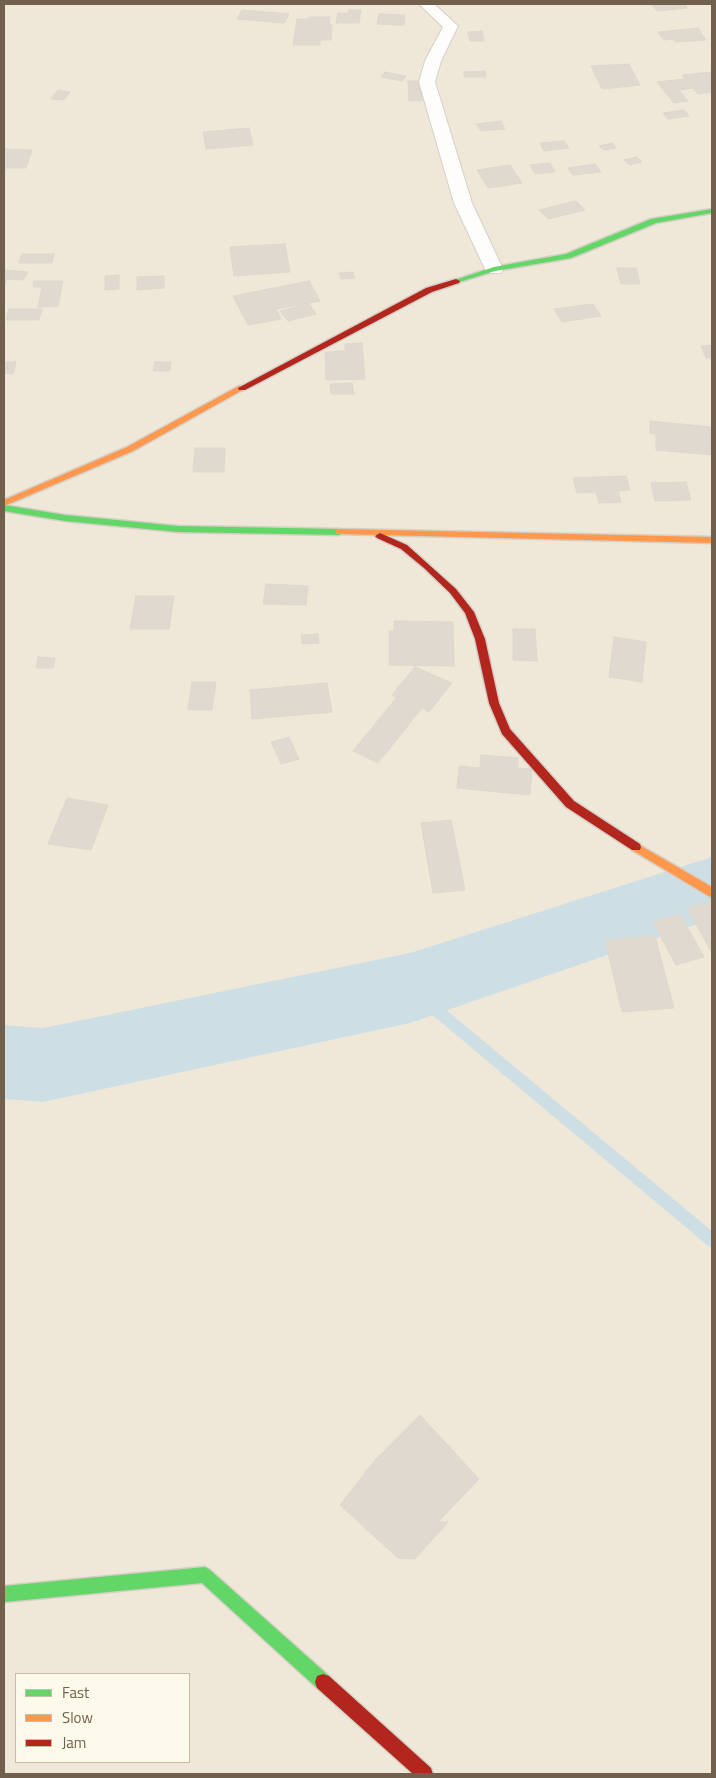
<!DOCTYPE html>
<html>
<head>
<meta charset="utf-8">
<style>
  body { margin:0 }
  #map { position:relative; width:716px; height:1778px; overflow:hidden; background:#f6f3ea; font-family:"Titillium Web",sans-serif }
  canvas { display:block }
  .frame { position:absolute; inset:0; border:5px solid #71604c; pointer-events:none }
  .legend { position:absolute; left:15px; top:1673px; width:175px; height:90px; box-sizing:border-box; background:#fefaeb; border:1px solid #c6bcab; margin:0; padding:6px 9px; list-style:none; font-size:15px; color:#71604c }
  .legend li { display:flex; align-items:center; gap:10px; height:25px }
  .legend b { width:25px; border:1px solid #c6bcab }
</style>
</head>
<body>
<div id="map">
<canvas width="716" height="1778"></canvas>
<div class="frame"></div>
<ul class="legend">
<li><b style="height:6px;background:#63d668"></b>Fast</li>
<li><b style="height:6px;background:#ff974d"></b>Slow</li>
<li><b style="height:6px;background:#b3261e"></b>Jam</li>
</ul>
</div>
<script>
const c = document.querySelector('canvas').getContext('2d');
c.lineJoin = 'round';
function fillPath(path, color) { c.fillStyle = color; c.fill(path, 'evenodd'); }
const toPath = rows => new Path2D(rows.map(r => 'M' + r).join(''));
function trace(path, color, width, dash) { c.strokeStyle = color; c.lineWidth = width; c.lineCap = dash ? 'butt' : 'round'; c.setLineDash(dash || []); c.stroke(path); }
fillPath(toPath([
  [4,4,712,4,712,1774,4,1774],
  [16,1674,189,1674,189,1762,16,1762]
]), '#efe8d8');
fillPath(toPath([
  [410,982,415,984,712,1231,712,1247,707,1245,405,992,403,988,405,984,410,982]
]), '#cddfe5');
fillPath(toPath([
  [712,857,712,919,410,1023,43,1102,4,1099,4,1025,43,1028,410,953,712,857]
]), '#cddfe5');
const building = toPath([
  [651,4,684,4,687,8,657,11,651,4],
  [242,10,289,14,284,23,237,19,242,10],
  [349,10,361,10,359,23,336,23,338,13,348,13,349,10],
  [379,14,405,15,404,25,377,24,379,14],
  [309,17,330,17,329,25,332,25,331,40,320,40,320,45,293,45,297,19,309,19,309,17],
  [698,28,706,40,675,42,673,39,664,40,658,32,698,28],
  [482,31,484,41,470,41,468,32,482,31],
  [629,64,640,85,602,89,591,66,629,64],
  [485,71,486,77,464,77,464,72,485,71],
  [385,72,406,76,402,81,381,77,385,72],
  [712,72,712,92,698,94,693,88,679,90,688,101,674,103,657,82,685,79,682,75,712,72],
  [408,81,421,81,422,101,409,101,408,81],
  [58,90,70,92,64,100,51,99,58,90],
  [684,110,689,116,668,119,663,113,684,110],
  [501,121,505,129,481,131,476,124,501,121],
  [249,128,253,145,206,149,203,132,249,128],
  [564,141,569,148,544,151,540,143,564,141],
  [612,143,616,148,603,150,599,146,612,143],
  [4,149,32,150,26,168,4,168,4,149],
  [637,157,642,162,629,165,624,160,637,157],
  [550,163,555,172,535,174,530,165,550,163],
  [595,164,601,172,573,175,568,168,595,164],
  [510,165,522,183,488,188,477,170,510,165],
  [576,201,585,210,548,219,539,210,576,201],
  [285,244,290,272,234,276,230,247,285,244],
  [22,254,54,254,52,263,19,263,22,254],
  [617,268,636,268,640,284,621,284,617,268],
  [4,270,28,272,23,280,7,279,4,286,4,270],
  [353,272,355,278,341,279,339,273,353,272],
  [119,275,119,289,105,290,105,276,119,275],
  [164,276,164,288,137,290,137,277,164,276],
  [34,281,63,281,58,306,38,307,42,287,33,287,34,281],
  [309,281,320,301,276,309,281,319,248,325,233,296,309,281],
  [309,304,316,314,288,321,280,311,309,304],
  [593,304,601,316,562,322,554,309,593,304],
  [9,309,42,309,39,320,6,320,9,309],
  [362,343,365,379,326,380,325,352,345,351,345,344,362,343],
  [712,345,712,358,706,358,701,346,712,345],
  [4,362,16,362,13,374,4,373,4,362],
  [155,362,171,362,170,371,153,371,155,362],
  [352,383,354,394,331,394,330,384,352,383],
  [650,421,711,427,712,455,656,450,656,434,650,433,650,421],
  [195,448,225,448,224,472,193,472,195,448],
  [626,476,630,490,618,491,621,502,599,503,596,492,577,493,573,478,626,476],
  [686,482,691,500,655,501,651,483,686,482],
  [266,584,308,586,306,605,263,604,266,584],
  [136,596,174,596,169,629,130,629,136,596],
  [394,621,453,622,454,666,389,665,389,631,394,631,394,621],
  [513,629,535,629,537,661,513,660,513,629],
  [318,634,319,643,302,644,301,635,318,634],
  [614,637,646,642,642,682,609,677,614,637],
  [38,657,55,658,53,668,36,668,38,657],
  [415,667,452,683,429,712,422,708,378,763,353,751,397,697,392,695,415,667],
  [192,682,216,682,212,710,188,710,192,682],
  [327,683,332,712,252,719,250,690,327,683],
  [289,737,299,759,281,764,271,742,289,737],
  [481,755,518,758,518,768,532,769,530,795,457,788,459,766,480,768,481,755],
  [67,798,108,805,91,850,48,844,67,798],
  [451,820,465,890,433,893,421,823,451,820],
  [712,901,712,953,687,908,712,901],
  [680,914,704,957,676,965,653,922,680,914],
  [655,936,674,1008,622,1012,605,940,655,936],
  [420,1415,479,1479,438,1522,448,1522,415,1559,398,1558,340,1505,376,1459,420,1415]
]);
fillPath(building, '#dfd9d0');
trace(building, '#ded8cc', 1);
const street = toPath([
  [419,4,434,4,458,26,441,61,435,82,472,203,503,269,501,273,487,273,485,269,454,203,419,82,425,61,443,27,419,4]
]);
const fast = toPath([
  [712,209,712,213,656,223,571,258,495,271,456,283,452,281,494,267,566,254,651,219,712,209],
  [4,505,65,515,178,526,339,529,344,532,339,535,178,532,65,521,4,511,4,505],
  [205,1567,210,1570,329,1676,331,1682,329,1688,323,1690,317,1688,202,1583,4,1602,4,1586,205,1567]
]);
const slow = toPath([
  [239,386,245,386,246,388,133,451,4,506,4,500,127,447,239,386],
  [339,529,712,537,712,543,336,534,336,530,339,529],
  [636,843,712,887,712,898,632,850,631,847,632,844,636,843]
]);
const jam = toPath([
  [456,279,460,281,459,283,432,292,245,390,239,390,238,388,426,288,456,279],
  [380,533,407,545,456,589,474,612,485,639,499,703,510,729,574,801,640,844,641,847,640,850,632,850,566,807,502,734,489,703,475,639,465,613,450,593,424,568,401,549,377,538,375,536,380,533],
  [323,1674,329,1676,431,1768,433,1774,413,1774,317,1688,315,1682,317,1676,323,1674]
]);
trace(street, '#d5d0c8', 2);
trace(fast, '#d3cfc5', 3);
trace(slow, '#d3cfc5', 3);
trace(jam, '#d3cfc5', 3);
fillPath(street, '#fefdfc');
fillPath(fast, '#63d668');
fillPath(slow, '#ff974d');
fillPath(jam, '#b3261e');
</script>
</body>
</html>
